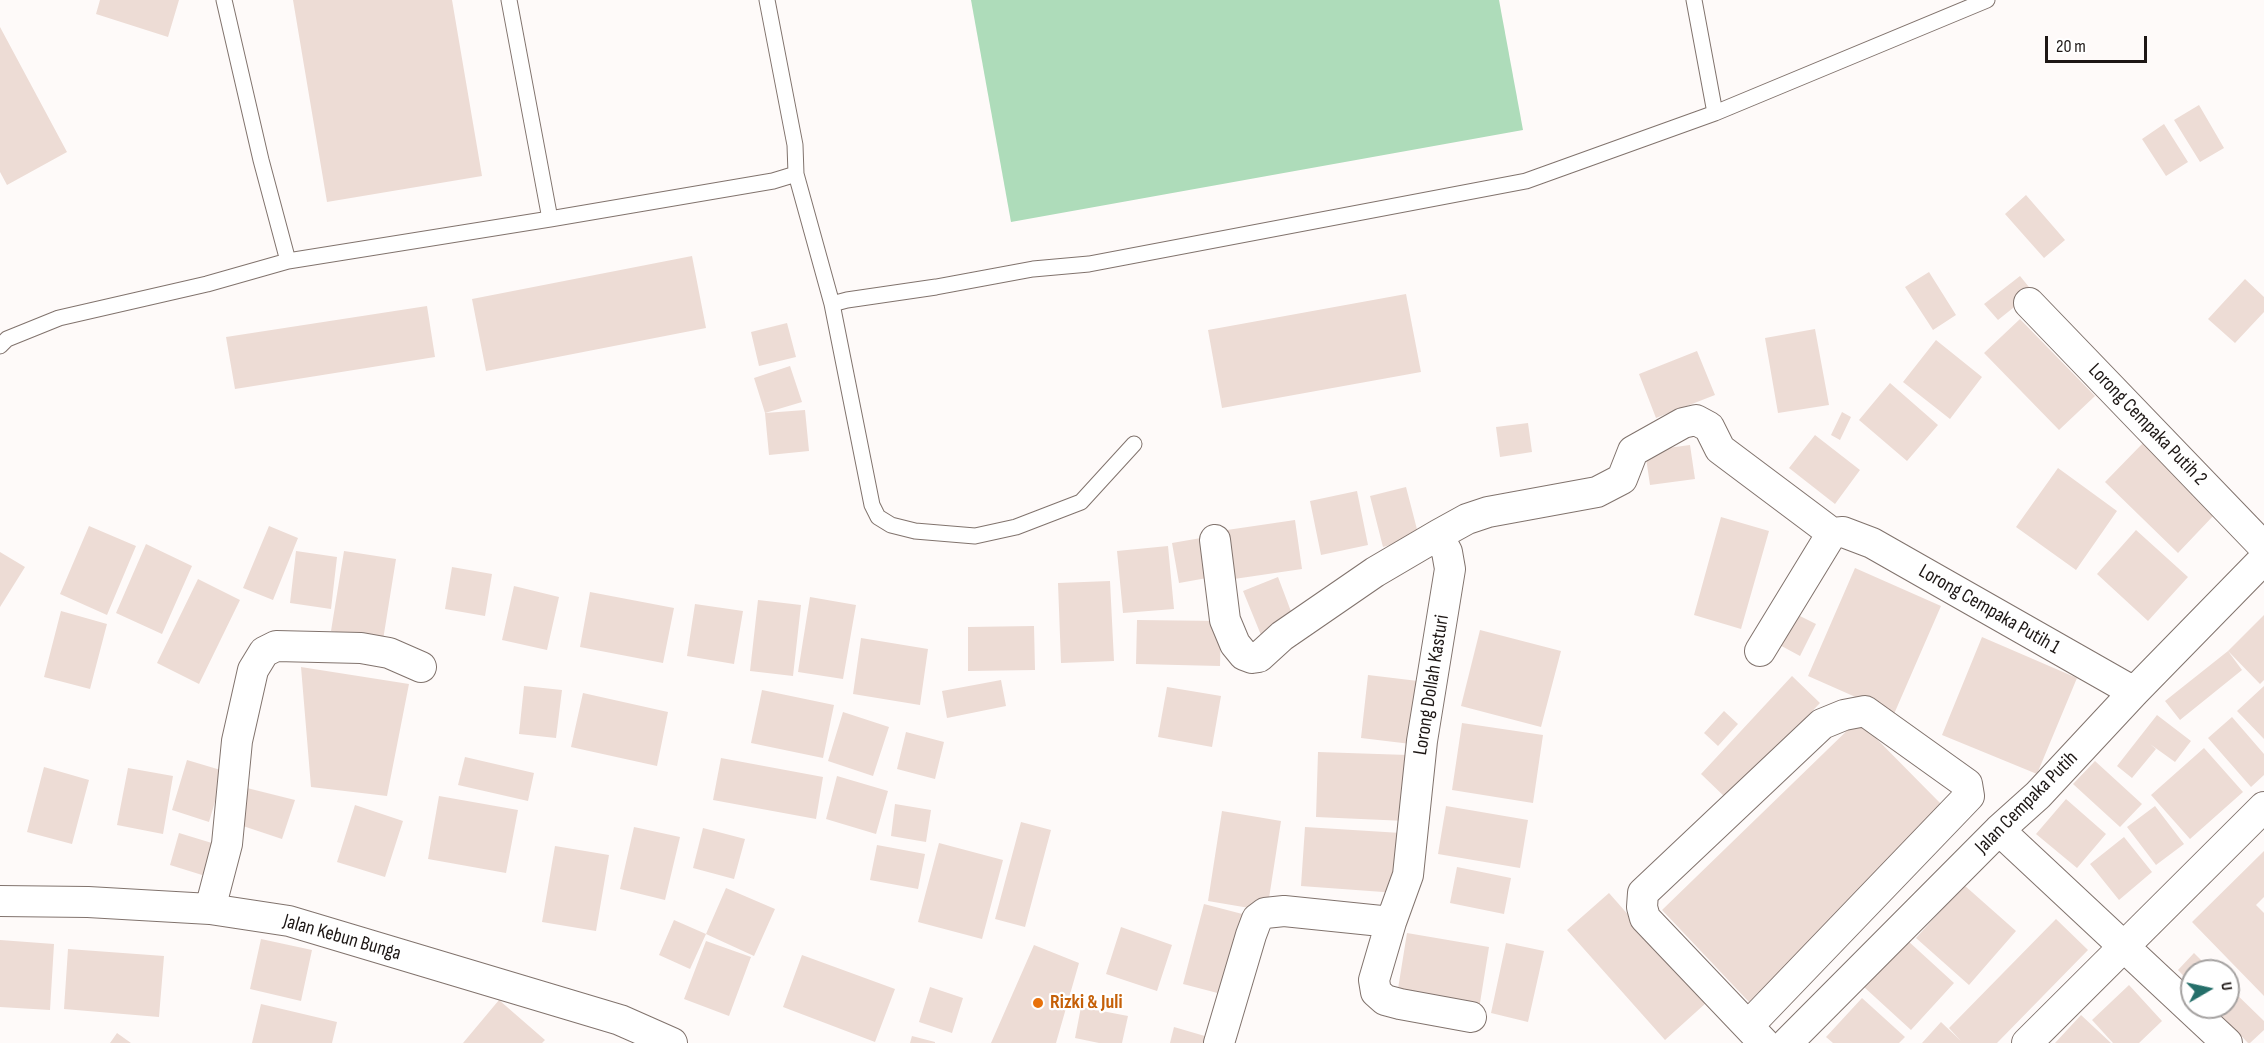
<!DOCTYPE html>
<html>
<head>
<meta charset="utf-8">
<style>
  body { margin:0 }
  #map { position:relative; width:2264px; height:1043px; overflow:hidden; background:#fefaf9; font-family:"Sofia Sans Condensed",sans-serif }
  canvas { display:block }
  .north { position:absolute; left:2180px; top:959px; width:60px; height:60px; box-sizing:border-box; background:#fff; border:2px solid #a5a2a1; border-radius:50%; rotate:81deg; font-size:16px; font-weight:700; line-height:24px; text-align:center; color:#1d1715 }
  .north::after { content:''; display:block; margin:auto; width:21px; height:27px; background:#256f6a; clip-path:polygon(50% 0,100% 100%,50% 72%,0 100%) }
  .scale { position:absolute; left:2045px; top:36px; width:102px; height:27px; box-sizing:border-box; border:3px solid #1d1715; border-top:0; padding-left:8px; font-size:18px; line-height:21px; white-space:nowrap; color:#1d1715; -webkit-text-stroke:4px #fff; paint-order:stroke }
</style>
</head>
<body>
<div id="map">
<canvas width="2264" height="1043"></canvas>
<div class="north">U</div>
<div class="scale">20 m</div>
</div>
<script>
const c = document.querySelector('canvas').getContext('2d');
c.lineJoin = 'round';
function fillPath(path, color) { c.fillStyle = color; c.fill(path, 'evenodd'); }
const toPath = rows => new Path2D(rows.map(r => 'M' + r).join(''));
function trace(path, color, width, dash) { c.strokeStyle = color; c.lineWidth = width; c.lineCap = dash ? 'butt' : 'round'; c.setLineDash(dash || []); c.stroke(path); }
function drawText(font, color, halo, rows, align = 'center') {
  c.font = font + ' "Sofia Sans Condensed",sans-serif'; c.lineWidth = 4.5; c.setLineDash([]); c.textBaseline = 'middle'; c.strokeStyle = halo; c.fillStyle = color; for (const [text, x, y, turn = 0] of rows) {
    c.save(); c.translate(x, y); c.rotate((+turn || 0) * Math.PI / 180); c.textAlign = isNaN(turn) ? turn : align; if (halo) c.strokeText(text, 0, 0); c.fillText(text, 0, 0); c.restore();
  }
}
fillPath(toPath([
  [971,0,1499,0,1523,130,1011,222]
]), '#aedcba');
fillPath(toPath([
  [100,0,179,0,168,37,96,14],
  [293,0,452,0,482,176,327,202],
  [0,27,67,152,7,185,0,172],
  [2199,105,2224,148,2200,162,2174,120],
  [2164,124,2188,162,2166,176,2142,139],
  [2026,195,2065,240,2044,258,2005,214],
  [692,256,706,328,486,371,472,299],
  [1929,272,1956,315,1933,330,1905,287],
  [2020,276,2033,292,1998,320,1984,304],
  [2245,279,2264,297,2264,312,2235,343,2208,319],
  [1406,294,1421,372,1222,408,1208,330],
  [427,306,435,357,235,389,226,337],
  [2020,319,2095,396,2059,430,1984,353],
  [787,323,796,357,759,366,751,332],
  [1815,329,1829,405,1778,413,1765,338],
  [1936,340,1982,377,1950,419,1903,382],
  [1697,351,1715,395,1656,418,1639,374],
  [790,366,802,402,765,413,805,410,809,451,769,455,765,413,754,378],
  [1890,383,1938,425,1907,461,1859,420],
  [1842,412,1851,417,1840,440,1831,435],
  [1528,423,1532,452,1500,457,1496,427],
  [1815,435,1860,470,1835,504,1789,468],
  [2143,443,2215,514,2178,553,2105,482],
  [1690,445,1695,479,1650,485,1645,451],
  [2058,468,2117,511,2076,570,2016,527],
  [1406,487,1419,537,1383,547,1370,496],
  [1357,491,1368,545,1321,555,1310,501],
  [1721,517,1769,531,1741,629,1694,615],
  [1295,520,1302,569,1234,579,1227,530],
  [89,526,136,546,107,615,60,594],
  [269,526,298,538,273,600,243,588],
  [2136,530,2188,577,2148,621,2097,574],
  [1201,538,1207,578,1179,583,1172,543],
  [146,544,192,566,162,634,116,613],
  [1168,546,1174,609,1123,613,1117,551],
  [296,551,337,557,331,609,290,603],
  [344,551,396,559,383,640,331,631],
  [0,552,25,567,0,607],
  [452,567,492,574,485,616,445,609],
  [1855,568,1941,606,1894,714,1808,676],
  [1278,577,1295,622,1261,635,1243,591],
  [198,579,240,600,199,684,157,663],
  [1110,581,1114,661,1061,663,1058,583],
  [514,586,559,597,547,650,502,640],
  [590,592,674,608,663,663,580,647],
  [810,597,856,605,843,679,798,672],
  [758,600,801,605,793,676,750,671],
  [695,604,743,611,734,664,687,656],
  [61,611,107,624,90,689,44,677],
  [1792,612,1816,624,1800,656,1776,643],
  [2264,615,2264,680,2260,684,2228,651],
  [1137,620,1221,621,1220,666,1136,664],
  [1034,626,1035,670,968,671,968,627],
  [1480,630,1561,651,1541,727,1461,706],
  [1982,637,2077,678,2037,774,1942,735],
  [861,638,928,649,920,705,853,694],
  [2228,651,2242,670,2180,720,2165,701],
  [301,667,409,684,387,796,311,787],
  [1368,675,1418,681,1411,744,1361,738],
  [1792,676,1820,703,1728,800,1701,774],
  [1001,680,1006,706,947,718,942,691],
  [524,686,562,690,556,738,519,734],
  [2264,686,2264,739,2237,711],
  [1167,687,1221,696,1212,747,1158,737],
  [762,690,834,705,823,758,751,743],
  [583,693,668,712,657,766,571,747],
  [1724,711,1738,724,1718,746,1704,733],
  [843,712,889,727,873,776,828,761],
  [2157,715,2191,741,2175,762,2150,744,2156,749,2132,778,2117,766],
  [2232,717,2264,754,2264,775,2251,787,2208,738],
  [1858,720,1943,806,1749,1002,1662,910],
  [1462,723,1543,735,1533,803,1452,790],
  [906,732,944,742,935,779,897,769],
  [2204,748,2243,792,2190,839,2151,795],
  [1318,752,1408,755,1406,821,1316,817],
  [465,757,534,773,528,801,458,785],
  [721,758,823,777,816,819,713,800],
  [187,760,224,771,209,822,172,810],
  [2095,761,2142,804,2120,827,2073,784],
  [44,767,89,780,72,844,27,832],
  [128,768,173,776,163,834,117,825],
  [837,776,888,791,876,834,826,819],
  [243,787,295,800,282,839,240,825],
  [439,796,518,810,506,873,428,859],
  [2066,799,2106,834,2077,868,2036,834],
  [895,804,931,810,926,842,891,836],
  [355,805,403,821,385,877,337,862],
  [1446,806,1528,820,1520,868,1438,854],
  [2155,806,2184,844,2156,865,2127,827],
  [1222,811,1281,821,1267,911,1208,901],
  [1021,822,1051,830,1025,927,995,919],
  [634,827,680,837,665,900,620,889],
  [1305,827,1401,833,1397,893,1301,886],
  [703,828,745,839,734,879,693,868],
  [179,833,225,847,215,879,170,865],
  [2124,837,2152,872,2119,900,2090,864],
  [939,843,1003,860,982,939,918,922],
  [877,845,925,854,918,889,870,880],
  [555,846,609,855,596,931,542,922],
  [2264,851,2264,897,2256,905,2264,913,2264,996,2192,922],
  [1457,867,1511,878,1504,914,1450,903],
  [1964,885,2016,931,1969,985,1916,938],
  [726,888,775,909,754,956,706,934],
  [1609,893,1706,1003,1665,1040,1567,930],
  [1204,904,1250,916,1229,996,1183,984],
  [2056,919,2088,950,1997,1043,1922,1043,1941,1022,1961,1041,1949,1028],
  [674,920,706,934,690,969,659,955],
  [1121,927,1172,945,1157,991,1106,974],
  [1407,933,1489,947,1479,1009,1397,995],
  [261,939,312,950,301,1001,250,989],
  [0,940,54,944,50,1010,0,1007],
  [1907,940,1954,983,1911,1030,1864,987],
  [706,941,751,957,729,1016,684,999],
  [1506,943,1544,951,1528,1022,1491,1013],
  [1034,945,1079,963,1056,1043,991,1043],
  [68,949,164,956,159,1017,64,1009],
  [2194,953,2212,971,2192,971,2192,985,2178,970],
  [802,955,895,989,875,1042,783,1007],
  [2129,985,2162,1021,2139,1043,2113,1043,2092,1020],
  [2228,986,2264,1021,2264,1030,2250,1043,2248,1043,2213,1007,2228,1007],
  [930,987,963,998,952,1033,919,1022],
  [1862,998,1905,1037,1899,1043,1833,1043,1826,1037],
  [499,1000,545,1040,542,1043,463,1043],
  [261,1004,337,1022,332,1043,252,1043],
  [1081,1007,1128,1016,1122,1043,1099,1043,1075,1038],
  [2081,1015,2111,1043,2055,1043],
  [1174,1027,1215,1039,1214,1043,1170,1043],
  [117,1033,131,1043,110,1043],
  [912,1036,935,1042,935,1043,910,1043]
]), '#eddcd5');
const lane = toPath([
  [224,0,261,160,288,261],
  [509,0,550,219,773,181,796,174,795,145,767,0],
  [1694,0,1715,113],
  [796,174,832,304],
  [0,346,7,339,59,318,207,284,288,261,550,219],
  [1134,444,1081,502,1016,527,975,536,915,531,891,525,878,517,872,505,832,304,847,300,936,287,1033,269,1089,264,1526,181,1715,113,1987,0]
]);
const street = toPath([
  [2029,303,2264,547],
  [1438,535,1467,519,1488,512,1597,492,1622,479,1633,451,1683,423,1696,420,1709,427,1720,449,1832,533],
  [1215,540,1225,620,1235,644,1244,655,1252,658,1259,657,1282,636,1375,572,1438,535,1447,552,1450,569,1422,741,1408,875,1391,922,1284,911,1265,913,1257,919,1251,935,1219,1043],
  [1760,651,1832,533,1843,532,1872,543,2134,692],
  [1999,830,2227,1043],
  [0,901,88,902,210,909,289,921,620,1020,672,1043],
  [210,909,227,844,237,741,253,670,264,652,276,646,361,648,389,653,421,667],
  [1391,922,1374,980,1376,992,1385,1000,1400,1004,1471,1017],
  [1748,1026,1969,796,1967,784,1865,711,1844,715,1822,724,1643,893,1642,907,1645,918,1764,1043],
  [1787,1043,1999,830,2038,795,2134,692,2264,559],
  [2027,1043,2264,807]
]);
trace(lane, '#81736d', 17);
trace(street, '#81736d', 32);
trace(lane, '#fff', 15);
trace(street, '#fff', 30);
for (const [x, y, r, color] of [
  [1038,1003,6,"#e8710a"]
]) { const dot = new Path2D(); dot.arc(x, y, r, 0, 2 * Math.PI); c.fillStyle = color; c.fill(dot); trace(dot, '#fff', 2); }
drawText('20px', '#1d1715', '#fff', [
  ["Lorong Cempaka Putih 2",2147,425,46],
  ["Lorong Cempaka Putih 1",1989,610,30],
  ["Lorong Dollah Kasturi",1432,685,-81],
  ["Jalan Cempaka Putih",2027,803,-45],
  ["Jalan Kebun Bunga",342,938,16]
]);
drawText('bold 20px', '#c56008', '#fff', [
  ["Rizki & Juli",1050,1003]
], 'left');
</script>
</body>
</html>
